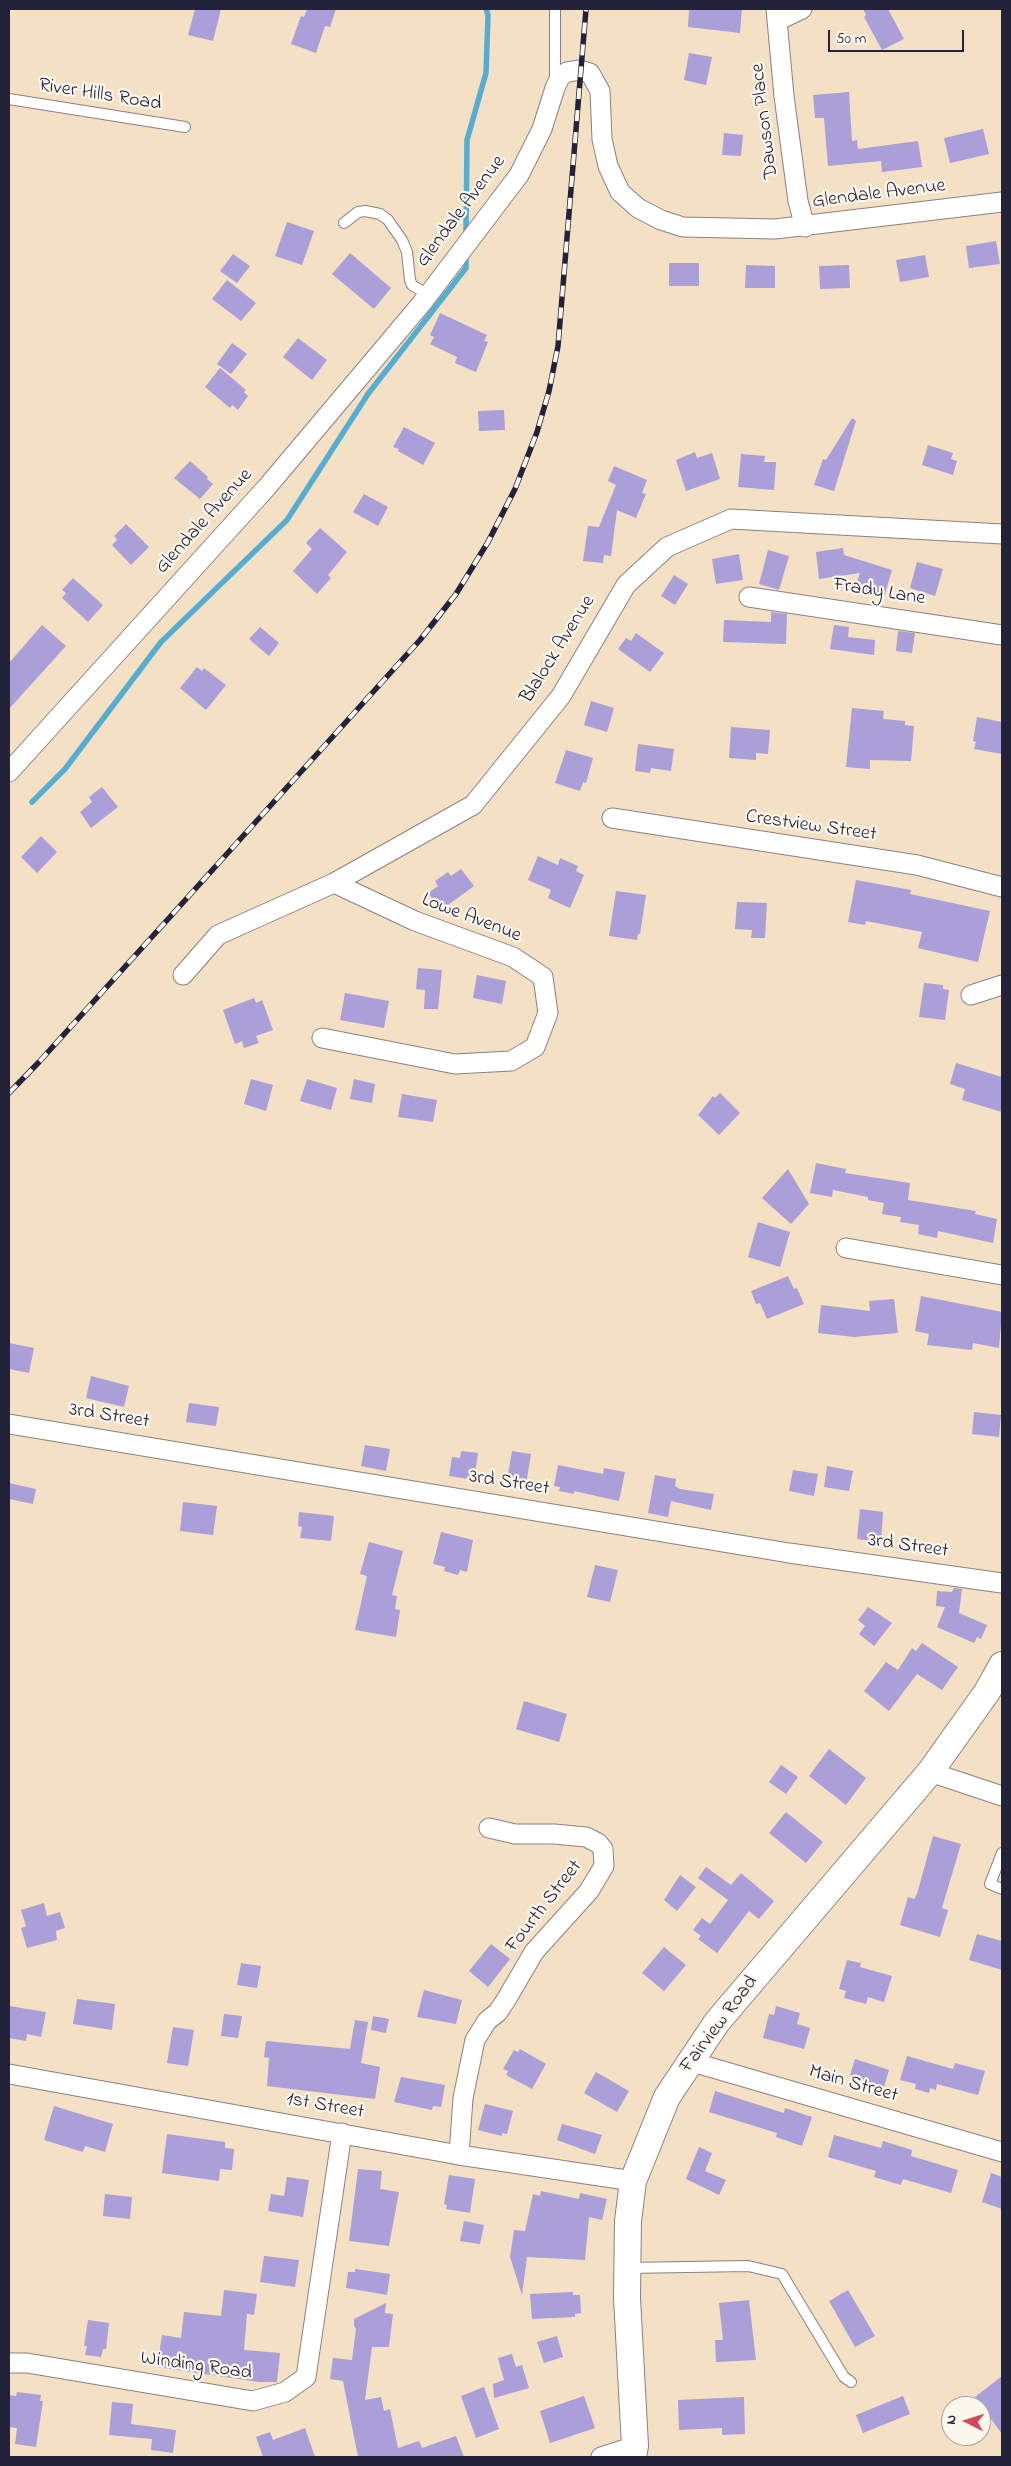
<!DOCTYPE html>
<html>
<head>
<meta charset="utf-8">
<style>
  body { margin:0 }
  #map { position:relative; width:1011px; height:2466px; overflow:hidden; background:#f4e0c4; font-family:"Indie Flower",sans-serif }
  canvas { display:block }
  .frame { position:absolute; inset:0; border:10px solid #22223b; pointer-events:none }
  .north { position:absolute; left:941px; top:2396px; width:50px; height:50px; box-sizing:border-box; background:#fbf7ec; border:1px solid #a4a2a5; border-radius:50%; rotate:275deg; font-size:14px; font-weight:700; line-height:20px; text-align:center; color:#22223b }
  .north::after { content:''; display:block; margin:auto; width:18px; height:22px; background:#d1495b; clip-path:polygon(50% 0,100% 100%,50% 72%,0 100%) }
  .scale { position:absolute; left:828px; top:30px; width:136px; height:22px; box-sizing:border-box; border:2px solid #22223b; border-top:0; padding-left:6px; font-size:15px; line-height:18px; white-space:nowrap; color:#22223b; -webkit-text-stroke:4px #fbf7ec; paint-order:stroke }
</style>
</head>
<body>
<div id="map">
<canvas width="1011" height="2466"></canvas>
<div class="frame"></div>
<div class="north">N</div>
<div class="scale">50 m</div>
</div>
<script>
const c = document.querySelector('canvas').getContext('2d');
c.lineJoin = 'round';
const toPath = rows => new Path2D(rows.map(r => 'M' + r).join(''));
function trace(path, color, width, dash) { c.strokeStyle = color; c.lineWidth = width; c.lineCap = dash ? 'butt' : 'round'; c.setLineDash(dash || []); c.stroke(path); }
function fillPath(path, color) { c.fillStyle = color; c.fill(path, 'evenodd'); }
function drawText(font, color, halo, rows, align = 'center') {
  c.font = font + ' "Indie Flower",sans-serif'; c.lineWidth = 4.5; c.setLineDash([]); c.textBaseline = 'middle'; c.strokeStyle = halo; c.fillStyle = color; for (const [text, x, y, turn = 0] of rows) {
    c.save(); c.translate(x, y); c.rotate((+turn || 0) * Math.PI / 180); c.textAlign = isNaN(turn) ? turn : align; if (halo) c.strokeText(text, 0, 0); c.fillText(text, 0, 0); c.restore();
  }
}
trace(toPath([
  [466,236,467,140,486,73,488,15,486,9],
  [32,802,65,769,161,642,287,520,368,394,466,268,466,253]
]), '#55add2', 5.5);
fillPath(toPath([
  [195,9,221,9,213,41,188,35],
  [307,9,336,9,330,27,325,26,316,53,291,44,301,16,304,17],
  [689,9,742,9,740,33,688,27],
  [863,9,888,9,904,39,882,50,864,17,866,15],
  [689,53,712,57,706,85,684,80],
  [849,92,852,141,857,140,858,149,918,141,922,167,882,172,881,161,828,166,824,118,815,118,813,95],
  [983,129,989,154,950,163,944,138],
  [724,133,743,135,741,156,722,155],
  [287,222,314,231,302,265,275,256],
  [996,241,1000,264,969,268,966,246],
  [350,253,391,288,374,309,332,274],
  [233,254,250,266,237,283,220,271],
  [925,255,929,277,900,282,896,260],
  [669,263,699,263,699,286,669,286],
  [746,265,775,266,775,288,745,288],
  [849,265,850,288,820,289,819,266],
  [227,280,256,303,241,321,212,299],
  [440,313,487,335,484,341,488,342,476,372,455,363,457,357,430,344,434,337,430,335],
  [298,338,327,360,312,380,283,357],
  [232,343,247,354,231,374,217,364],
  [220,368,246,390,244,392,248,396,238,410,232,405,230,408,205,387],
  [504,410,505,430,479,431,478,411],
  [852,418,856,421,834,491,814,485,823,459,826,460],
  [404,427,435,443,423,465,398,451,399,449,393,447],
  [928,445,953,453,951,459,957,461,953,475,922,465],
  [695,452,697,458,712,453,720,479,686,491,676,460],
  [741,454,765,456,764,462,776,462,774,490,738,487],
  [190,461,208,477,207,479,213,484,200,499,174,478],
  [614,466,647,480,642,493,646,494,636,518,617,510,611,556,604,555,603,563,583,561,588,526,599,527,616,485,608,481],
  [364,494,388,507,378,526,353,512],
  [126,524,149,547,131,565,112,545,117,540,114,536],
  [320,528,347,552,328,575,331,578,317,594,293,571,312,549,306,543],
  [843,548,844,555,892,570,884,597,855,588,860,573,819,579,816,552],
  [768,550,789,556,779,590,759,584],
  [739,554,743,580,716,584,712,559],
  [917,562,943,569,935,596,910,588],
  [674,575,688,584,675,605,661,596],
  [73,578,103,605,88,622,62,598,66,593,62,590],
  [771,612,787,614,786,644,723,642,724,620,771,622],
  [42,625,66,646,9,709,9,663],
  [834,625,849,627,848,637,875,640,874,655,830,649],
  [260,627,279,643,269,656,249,639],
  [898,631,915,633,912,653,896,651],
  [636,633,664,653,650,672,618,649,626,638,631,641],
  [197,667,202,671,204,668,226,685,206,710,180,688],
  [591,701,614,708,607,732,584,725],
  [852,708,884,711,883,719,905,721,905,725,914,726,911,761,870,760,870,769,846,767],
  [977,717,1002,722,1002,754,974,749,976,742,973,741],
  [731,727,770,730,768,754,756,753,756,760,729,758],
  [638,744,674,749,671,771,651,768,650,773,635,771],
  [566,750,593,758,586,783,583,782,580,791,555,783],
  [102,787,118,807,91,828,80,812,92,802,89,797],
  [41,836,57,852,37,873,21,857],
  [538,856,558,865,560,858,578,866,576,871,584,875,570,908,548,898,551,890,528,880],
  [461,869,474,886,441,910,428,893,438,886,435,881,448,872,451,876],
  [856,880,911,890,910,894,990,911,978,962,918,948,922,932,866,921,865,925,848,922],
  [616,891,646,895,640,934,638,934,637,940,609,936],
  [737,902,767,903,765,938,751,938,752,930,735,929],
  [418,968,442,970,438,1009,424,1009,425,990,416,989],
  [477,975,506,981,502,1004,473,998],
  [924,983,943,985,943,989,949,990,945,1020,919,1017],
  [345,993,389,1001,384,1028,340,1020],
  [254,998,256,1003,262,1000,273,1030,256,1036,259,1043,244,1048,242,1041,235,1044,223,1010],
  [956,1063,1002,1077,1002,1112,962,1100,965,1089,950,1084],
  [251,1079,273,1085,266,1111,244,1104],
  [307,1079,337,1088,331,1110,300,1101],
  [354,1079,375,1084,372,1103,350,1099],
  [720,1093,740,1113,719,1135,698,1115,713,1096,715,1098],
  [402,1094,437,1100,433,1122,398,1117],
  [816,1163,846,1169,845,1173,910,1183,908,1200,976,1211,975,1214,997,1219,993,1243,938,1231,937,1238,918,1234,919,1225,900,1222,901,1217,882,1214,884,1203,868,1200,868,1197,833,1190,832,1197,810,1193],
  [788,1169,809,1204,791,1224,762,1198],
  [758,1222,790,1232,780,1267,748,1257],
  [788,1276,794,1289,797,1288,804,1304,767,1319,760,1303,756,1304,751,1291],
  [921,1296,1002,1312,999,1348,973,1343,972,1350,927,1345,929,1334,915,1331],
  [894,1299,898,1333,854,1337,818,1333,821,1305,870,1311,869,1301],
  [9,1343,34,1348,29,1373,9,1369],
  [91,1376,129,1386,124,1407,86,1398],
  [189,1403,219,1407,216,1426,186,1422],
  [974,1412,1001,1415,999,1437,972,1434],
  [365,1445,390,1449,386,1471,361,1466],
  [461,1451,478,1453,474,1480,449,1476,452,1457,460,1458],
  [512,1451,531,1454,526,1484,507,1480],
  [558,1465,603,1474,604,1468,625,1472,619,1501,574,1491,574,1494,559,1491,560,1487,554,1486],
  [827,1466,853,1471,849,1491,824,1487],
  [793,1470,818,1474,814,1496,789,1491],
  [655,1475,676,1479,675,1486,680,1489,714,1494,711,1510,671,1501,668,1517,648,1513],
  [9,1483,36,1489,33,1504,9,1499],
  [183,1502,217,1506,213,1535,180,1531],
  [860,1509,883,1512,881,1542,857,1539],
  [299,1512,334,1516,331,1541,300,1538,302,1527,298,1526],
  [441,1532,473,1540,467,1572,460,1570,458,1575,444,1571,445,1567,433,1564],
  [369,1542,403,1551,392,1595,397,1596,395,1609,400,1610,396,1637,355,1630,367,1576,360,1574],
  [595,1565,618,1570,610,1602,587,1597],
  [954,1588,962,1589,959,1613,987,1625,981,1639,977,1637,974,1643,937,1627,945,1607,936,1606,937,1591,952,1592],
  [868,1607,892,1623,874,1646,859,1634,865,1626,858,1620],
  [922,1643,958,1667,942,1690,917,1674,889,1711,864,1691,886,1662,898,1670,912,1648,916,1651],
  [524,1701,567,1714,559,1742,516,1729],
  [829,1749,866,1778,846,1805,809,1776],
  [781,1765,798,1777,786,1794,769,1782],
  [786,1812,823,1842,806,1863,769,1833],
  [933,1836,961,1844,942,1908,948,1910,940,1937,900,1925,908,1897,914,1899,917,1894],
  [706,1867,731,1885,741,1873,774,1901,759,1919,749,1911,717,1953,698,1939,701,1936,693,1930,702,1918,710,1924,728,1900,698,1878],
  [680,1875,696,1887,677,1911,664,1900],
  [44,1903,47,1916,60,1912,65,1928,56,1931,57,1940,27,1948,21,1928,26,1926,21,1910],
  [977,1934,1002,1941,1002,1970,969,1960],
  [491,1944,510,1959,488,1987,469,1971],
  [664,1947,686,1965,664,1991,642,1973],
  [847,1960,861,1963,860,1967,892,1976,884,2002,868,1997,866,2004,844,1998,846,1991,839,1989],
  [241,1963,261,1966,257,1988,237,1985],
  [424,1990,462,2000,456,2024,417,2017],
  [77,1999,115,2004,112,2030,73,2024],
  [9,2006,46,2012,41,2037,27,2034,26,2041,9,2038],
  [776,2006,800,2013,797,2024,810,2028,804,2049,763,2038,769,2014,774,2015],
  [224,2014,242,2016,238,2038,221,2036],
  [373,2016,389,2019,386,2033,371,2030],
  [355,2020,368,2022,361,2063,380,2067,375,2099,267,2086,269,2058,264,2057,266,2041,350,2049],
  [173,2027,194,2030,188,2066,167,2063],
  [520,2049,546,2064,532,2089,506,2075,508,2071,503,2069,514,2050,518,2052],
  [907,2056,953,2069,955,2063,985,2071,978,2095,937,2084,936,2090,930,2088,929,2093,915,2089,916,2084,900,2080],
  [855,2059,889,2070,884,2087,873,2083,872,2087,858,2083,860,2078,850,2075],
  [596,2072,629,2091,617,2112,584,2093],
  [401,2077,445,2085,441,2107,433,2106,432,2110,394,2102],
  [715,2091,784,2113,785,2108,812,2117,802,2146,776,2137,777,2133,709,2112],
  [485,2104,513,2111,507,2134,502,2133,502,2136,478,2130],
  [54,2106,113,2124,105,2152,85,2146,83,2152,44,2140],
  [562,2124,602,2135,595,2154,557,2140],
  [167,2134,225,2142,225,2148,234,2149,232,2170,220,2169,219,2181,162,2173],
  [834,2135,881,2148,883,2141,912,2150,911,2156,958,2170,951,2193,903,2179,901,2185,874,2177,876,2171,828,2157],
  [699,2147,712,2153,705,2171,726,2180,719,2195,686,2179],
  [358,2169,382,2171,380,2189,399,2192,389,2246,349,2241],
  [991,2173,1002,2177,1002,2209,982,2202],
  [449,2175,475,2179,470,2213,446,2209,447,2205,444,2204],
  [287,2177,309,2180,303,2217,268,2211,271,2194,284,2196],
  [541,2191,579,2199,580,2193,607,2199,602,2220,589,2217,585,2260,527,2257,522,2295,510,2257,514,2230,525,2231,533,2194,540,2196],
  [105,2194,132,2197,130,2219,103,2216],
  [464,2221,484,2225,480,2244,460,2241],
  [264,2256,299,2260,295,2287,260,2282],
  [355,2269,390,2274,387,2295,346,2288,348,2272,355,2272],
  [224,2290,257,2294,254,2315,247,2314,244,2350,280,2353,277,2382,259,2382,157,2367,162,2335,181,2338,184,2312,221,2316],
  [848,2290,875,2336,855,2347,829,2301],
  [573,2292,573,2295,580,2295,581,2313,575,2314,575,2317,532,2319,530,2294],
  [749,2300,756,2360,716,2362,715,2340,723,2340,719,2303],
  [386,2303,385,2313,393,2314,389,2347,372,2347,365,2400,381,2397,384,2411,390,2409,398,2448,419,2441,422,2448,456,2436,464,2457,358,2457,343,2381,330,2379,333,2358,352,2360,356,2329,354,2326,354,2319],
  [88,2320,109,2323,106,2349,103,2349,101,2357,85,2355,87,2346,84,2346],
  [557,2336,563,2357,544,2363,537,2342],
  [512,2354,516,2367,522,2365,529,2388,494,2398,493,2384,504,2380,498,2358],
  [1002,2376,1002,2434,975,2397],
  [484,2387,499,2429,476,2438,461,2396],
  [17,2392,41,2395,40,2401,43,2401,36,2447,15,2444,17,2428,9,2427,9,2395,16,2396],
  [584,2396,595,2428,550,2443,540,2411],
  [903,2396,910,2414,863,2433,856,2415],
  [744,2397,745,2434,722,2435,722,2428,679,2430,678,2400],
  [112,2402,133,2404,131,2424,176,2430,173,2453,151,2450,152,2439,109,2435],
  [305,2428,315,2457,263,2457,256,2437,270,2432,273,2440]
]), '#aa9fd8');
const lane = toPath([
  [555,82,555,9],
  [9,99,185,127],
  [344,223,358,212,365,211,380,214,388,220,402,240,407,252,410,280,412,285,428,295],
  [1002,1853,990,1884,1002,1889],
  [627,2268,748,2266,782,2274,844,2377,851,2382]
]);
const street = toPath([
  [776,9,784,96,798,201,805,227],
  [777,21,802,9],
  [749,597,1002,635],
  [9,772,267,487,422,303,519,175,542,129,555,88,560,77,567,72,580,70,590,73,600,91,602,139,608,166,620,192,638,208,661,220,683,227,775,229,1002,202],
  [612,818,917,865,1002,887],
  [183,975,218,935,334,883,473,805,561,696,626,585,667,547,731,519,1002,534],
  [971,995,1002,985],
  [322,1038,455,1064,511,1061,535,1047,548,1013,543,977,513,957,415,921,334,883],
  [846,1248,1002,1275],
  [9,1424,789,1553,1002,1583],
  [930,1772,1002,1796],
  [692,2062,1002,2152],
  [9,2074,459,2155,633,2181],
  [459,2155,463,2098,475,2040,487,2021,498,2012,506,2000,534,1952,589,1891,604,1866,603,1849,598,1843,586,1837,554,1834,515,1834,489,1828],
  [9,2363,27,2363,253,2401,285,2392,306,2377,342,2133],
  [601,2457,635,2446]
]);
const secondary = toPath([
  [633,2457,635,2446,627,2298,628,2221,633,2181,667,2097,717,2022,930,1772,987,1692,1002,1665]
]);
trace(lane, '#8b8180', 12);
trace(street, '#8b8180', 21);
trace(secondary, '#8b8180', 28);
trace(lane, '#fff', 10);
trace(street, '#fff', 19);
trace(secondary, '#fff', 26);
const rail = toPath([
  [9,1093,39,1062,420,640,456,594,488,542,515,489,537,432,549,391,558,346,586,9]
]);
trace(rail, '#22223b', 5.5);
trace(rail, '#fbf7ec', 4, [11]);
drawText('20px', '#22223b', '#fbf7ec', [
  ["River Hills Road",100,96,9],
  ["Dawson Place",766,121,-97],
  ["Glendale Avenue",879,195,-7],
  ["Glendale Avenue",462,212,-53],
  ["Glendale Avenue",205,522,-48],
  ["Frady Lane",879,593,9],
  ["Blalock Avenue",559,650,-58],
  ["Crestview Street",811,827,8],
  ["Lowe Avenue",471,919,21],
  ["3rd Street",109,1417,9],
  ["3rd Street",509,1484,9],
  ["3rd Street",908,1547,8],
  ["Fourth Street",545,1907,-52],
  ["Fairview Road",720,2025,-53],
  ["Main Street",853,2085,16],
  ["1st Street",325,2107,10],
  ["Winding Road",196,2367,8]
]);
</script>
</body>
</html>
